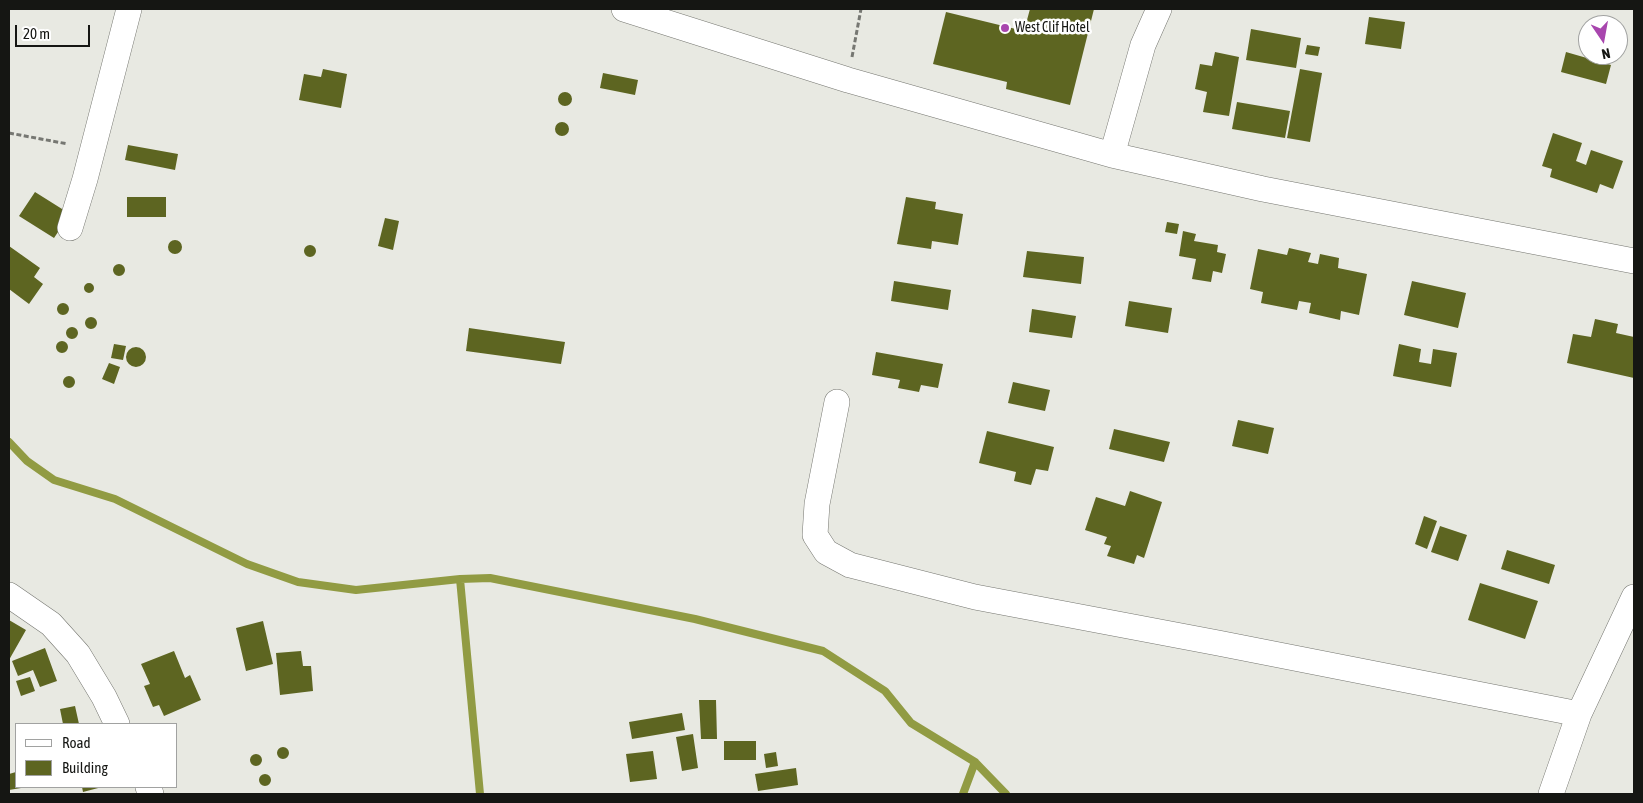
<!DOCTYPE html>
<html>
<head>
<meta charset="utf-8">
<style>
  body { margin:0 }
  #map { position:relative; width:1643px; height:803px; overflow:hidden; background:#e8e9e2; font-family:"Asap Condensed",sans-serif }
  canvas { display:block }
  .frame { position:absolute; inset:0; border:10px solid #151613; pointer-events:none }
  .legend { position:absolute; left:15px; top:723px; width:162px; height:65px; box-sizing:border-box; background:#fff; border:1px solid #a1a2a1; margin:0; padding:6px 9px; list-style:none; font-size:15px; color:#151613 }
  .legend li { display:flex; align-items:center; gap:10px; height:25px }
  .legend b { width:25px; border:1px solid #a1a2a1 }
  .north { position:absolute; left:1578px; top:15px; width:50px; height:50px; box-sizing:border-box; background:#fff; border:1px solid #a1a2a1; border-radius:50%; rotate:168deg; font-size:14px; font-weight:700; line-height:20px; text-align:center; color:#151613 }
  .north::after { content:''; display:block; margin:auto; width:18px; height:22px; background:#a846ae; clip-path:polygon(50% 0,100% 100%,50% 72%,0 100%) }
  .scale { position:absolute; left:15px; top:25px; width:75px; height:22px; box-sizing:border-box; border:2px solid #151613; border-top:0; padding-left:6px; font-size:15px; line-height:18px; white-space:nowrap; color:#151613; -webkit-text-stroke:4px #fff; paint-order:stroke }
</style>
</head>
<body>
<div id="map">
<canvas width="1643" height="803"></canvas>
<div class="frame"></div>
<ul class="legend">
<li><b style="height:6px;background:#fff"></b>Road</li>
<li><b style="height:14px;background:#5d6521"></b>Building</li>
</ul>
<div class="north">N</div>
<div class="scale">20 m</div>
</div>
<script>
const c = document.querySelector('canvas').getContext('2d');
c.lineJoin = 'round';
const toPath = rows => new Path2D(rows.map(r => 'M' + r).join(''));
function trace(path, color, width, dash) { c.strokeStyle = color; c.lineWidth = width; c.lineCap = dash ? 'butt' : 'round'; c.setLineDash(dash || []); c.stroke(path); }
function fillPath(path, color) { c.fillStyle = color; c.fill(path, 'evenodd'); }
function drawText(font, color, halo, rows, align = 'center') {
  c.font = font + ' "Asap Condensed",sans-serif'; c.lineWidth = 5; c.setLineDash([]); c.textBaseline = 'middle'; c.strokeStyle = halo; c.fillStyle = color; for (const [text, x, y, turn = 0] of rows) {
    c.save(); c.translate(x, y); c.rotate((+turn || 0) * Math.PI / 180); c.textAlign = isNaN(turn) ? turn : align; if (halo) c.strokeText(text, 0, 0); c.fillText(text, 0, 0); c.restore();
  }
}
trace(toPath([
  [9,442,27,461,54,480,115,499,247,564,298,582,356,590,460,579,490,578,695,619,823,651,885,691,911,723,975,762,1006,794],
  [460,579,480,794],
  [963,794,975,762]
]), '#919b43', 8);
fillPath(toPath([
  [1030,9,1094,9,1070,105,1006,89,1007,82,933,64,946,12,1024,31],
  [1369,17,1405,22,1401,49,1365,44],
  [1251,29,1301,38,1296,68,1246,60],
  [1307,45,1320,47,1318,56,1305,54],
  [1215,52,1239,57,1229,116,1203,112,1207,92,1195,89,1200,64,1212,66],
  [1566,52,1611,65,1606,84,1561,72],
  [323,69,347,74,341,108,299,100,304,74,321,77],
  [1300,69,1322,73,1310,142,1287,138],
  [603,73,638,80,635,95,600,88],
  '558 99a7 7 0 1 1 14 0a7 7 0 1 1-14 0Z',
  [1237,102,1290,111,1285,138,1232,129],
  '555 129a7 7 0 1 1 14 0a7 7 0 1 1-14 0Z',
  [1553,133,1582,143,1576,161,1586,165,1591,150,1623,161,1613,189,1600,184,1597,193,1550,177,1552,169,1542,166],
  [128,145,178,154,175,170,125,160],
  [35,192,70,214,54,238,19,216],
  [127,197,166,197,166,217,127,217],
  [906,197,936,202,935,209,963,214,958,245,932,241,931,249,897,244],
  [385,218,399,221,393,250,378,246],
  [1167,222,1179,224,1177,234,1165,232],
  [1183,231,1196,234,1194,241,1218,245,1217,252,1226,254,1222,273,1213,271,1211,282,1192,279,1196,259,1179,256],
  '168 247a7 7 0 1 1 14 0a7 7 0 1 1-14 0Z',
  '304 251a6 6 0 1 1 12 0a6 6 0 1 1-12 0Z',
  [9,246,40,268,34,277,43,284,29,304,9,289],
  [1289,248,1311,253,1308,262,1318,264,1320,254,1339,258,1338,268,1367,274,1359,315,1341,311,1340,320,1309,313,1311,303,1299,301,1297,310,1261,303,1263,292,1250,289,1258,249,1287,255],
  [1027,251,1084,257,1081,284,1023,277],
  '113 270a6 6 0 1 1 12 0a6 6 0 1 1-12 0Z',
  [894,281,951,290,948,310,891,301],
  [1412,281,1466,293,1458,328,1404,315],
  '84 288a5 5 0 1 1 10 0a5 5 0 1 1-10 0Z',
  [1129,301,1172,308,1168,333,1125,326],
  '57 309a6 6 0 1 1 12 0a6 6 0 1 1-12 0Z',
  [1032,309,1076,316,1072,338,1029,332],
  '85 323a6 6 0 1 1 12 0a6 6 0 1 1-12 0Z',
  [1595,319,1618,324,1616,333,1634,337,1634,378,1567,363,1573,334,1591,337],
  '66 333a6 6 0 1 1 12 0a6 6 0 1 1-12 0Z',
  [469,328,565,342,561,364,466,351],
  '56 347a6 6 0 1 1 12 0a6 6 0 1 1-12 0Z',
  [114,344,126,346,123,360,111,358],
  [1399,344,1421,349,1419,362,1431,364,1433,349,1457,353,1451,387,1393,376],
  '126 357a10 10 0 1 1 20 0a10 10 0 1 1-20 0Z',
  [876,352,943,364,938,388,921,385,919,392,898,388,900,380,872,375],
  [109,363,120,367,114,384,102,379],
  '63 382a6 6 0 1 1 12 0a6 6 0 1 1-12 0Z',
  [1013,382,1050,390,1045,411,1008,403],
  [1238,420,1274,428,1268,454,1232,446],
  [1114,429,1170,442,1164,462,1109,449],
  [987,431,1054,447,1048,471,1036,469,1031,485,1014,481,1016,472,979,463],
  [1130,491,1162,502,1144,558,1137,555,1134,564,1107,556,1111,546,1104,544,1107,537,1085,530,1096,497,1125,506],
  [1424,516,1437,521,1427,549,1415,544],
  [1440,526,1467,535,1458,561,1431,552],
  [1507,550,1555,565,1549,584,1501,569],
  [1480,583,1538,601,1525,639,1468,620],
  [9,620,26,630,9,660],
  [263,621,273,664,246,671,236,628],
  [45,648,57,681,40,687,33,670,18,676,12,661],
  [174,651,185,678,190,675,201,700,164,716,159,705,153,707,144,686,150,684,141,664],
  [301,651,303,666,311,666,313,691,280,695,276,653],
  [30,677,35,691,21,696,16,681],
  [699,700,716,700,717,739,701,739],
  [75,706,79,724,63,724,60,709],
  [682,713,685,730,632,739,629,722],
  [693,734,698,768,682,771,676,737],
  [724,741,756,741,756,760,724,760],
  '277 753a6 6 0 1 1 12 0a6 6 0 1 1-12 0Z',
  [653,751,657,779,630,782,626,754],
  [776,752,778,766,766,768,764,754],
  '250 760a6 6 0 1 1 12 0a6 6 0 1 1-12 0Z',
  [796,768,798,785,758,791,755,774],
  [16,772,16,787,21,788,9,790,9,774],
  '259 780a6 6 0 1 1 12 0a6 6 0 1 1-12 0Z',
  [82,787,102,787,83,792]
]), '#5d6521');
const minor = toPath([
  [624,9,848,80,1112,155,1263,189,1634,261],
  [1112,155,1143,45,1159,9],
  [70,228,85,179,129,9],
  [837,402,817,504,815,535,826,552,850,565,975,597,1218,643,1579,714],
  [9,595,51,624,78,654,104,697,117,724],
  [148,787,151,794],
  [1551,794,1579,714,1634,597]
]);
trace(minor, '#757670', 26);
trace(toPath([
  [852,57,861,9],
  [9,133,68,144]
]), '#767772', 3, [5, 2.5]);
trace(minor, '#fff', 25);
for (const [x, y, r, color] of [
  [1005,28,5,"#a846ae"]
]) { const dot = new Path2D(); dot.arc(x, y, r, 0, 2 * Math.PI); c.fillStyle = color; c.fill(dot); trace(dot, '#fff', 2); }
drawText('14px', '#151613', '#fff', [
  ["West Clif Hotel",1015,28]
], 'left');
</script>
</body>
</html>
